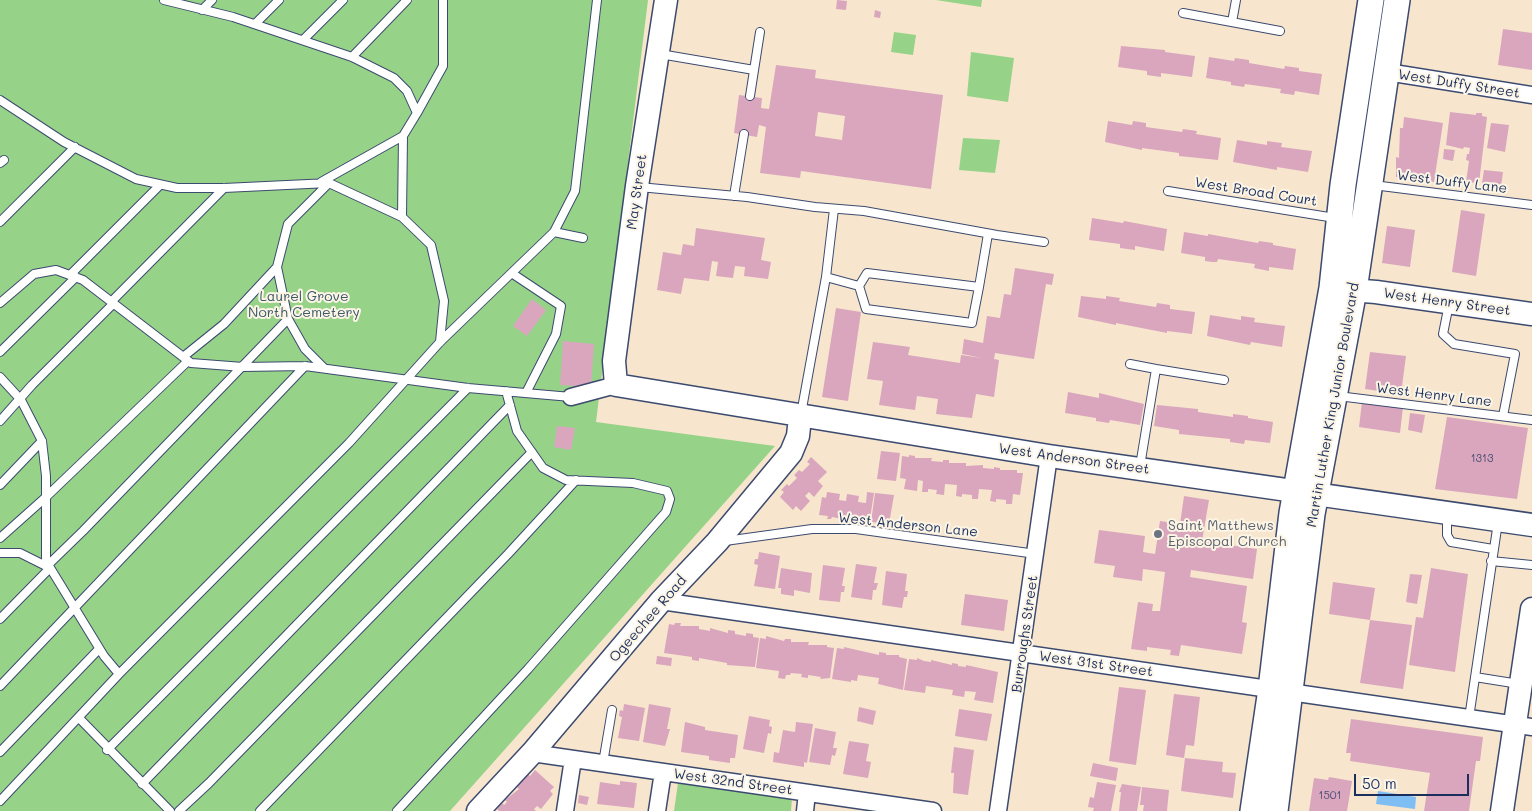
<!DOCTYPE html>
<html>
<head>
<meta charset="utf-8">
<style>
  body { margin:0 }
  #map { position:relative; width:1532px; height:811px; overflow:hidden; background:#f7e6cd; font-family:Mali,sans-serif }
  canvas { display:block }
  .scale { position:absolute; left:1354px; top:774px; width:115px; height:22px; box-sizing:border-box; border:2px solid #1b2f5e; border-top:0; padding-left:6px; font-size:15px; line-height:18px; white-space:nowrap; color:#1b2f5e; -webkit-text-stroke:4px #fcf5e5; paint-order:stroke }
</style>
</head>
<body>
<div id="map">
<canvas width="1532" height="811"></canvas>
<div class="scale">50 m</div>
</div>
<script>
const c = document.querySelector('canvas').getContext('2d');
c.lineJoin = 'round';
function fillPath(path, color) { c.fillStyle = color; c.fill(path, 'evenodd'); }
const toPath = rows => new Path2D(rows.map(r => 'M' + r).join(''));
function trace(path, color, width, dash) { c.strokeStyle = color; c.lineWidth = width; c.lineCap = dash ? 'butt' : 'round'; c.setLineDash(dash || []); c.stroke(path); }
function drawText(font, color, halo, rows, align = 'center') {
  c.font = font + ' Mali,sans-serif'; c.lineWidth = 4; c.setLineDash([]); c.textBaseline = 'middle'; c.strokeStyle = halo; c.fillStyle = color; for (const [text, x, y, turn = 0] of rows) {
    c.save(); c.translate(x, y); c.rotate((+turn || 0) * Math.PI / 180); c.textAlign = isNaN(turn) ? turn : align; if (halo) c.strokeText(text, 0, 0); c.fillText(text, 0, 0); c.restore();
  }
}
fillPath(toPath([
  [0,0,648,0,596,422,775,446,450,811,0,811],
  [936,0,982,0,981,7],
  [894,32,916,35,913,55,891,52],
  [971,52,1014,58,1008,102,967,96],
  [963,138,1000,140,995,173,959,170],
  [678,783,792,798,791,811,674,811]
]), '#96d388');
fillPath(toPath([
  [1378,791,1416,797,1415,809,1376,804]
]), '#7ebef2');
fillPath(toPath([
  [837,0,847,1,846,10,836,9],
  [875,10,881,12,880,18,874,17],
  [1503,29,1532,33,1532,70,1498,65],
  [1121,46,1165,50,1165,52,1195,56,1192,77,1161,73,1161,77,1147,75,1147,71,1118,67],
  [1209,57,1234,61,1235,58,1249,60,1249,63,1284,69,1285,66,1299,68,1299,71,1322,74,1319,95,1295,91,1294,95,1280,93,1281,89,1245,84,1244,87,1231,85,1231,82,1206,78],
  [776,65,816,70,815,78,943,95,931,189,801,171,800,178,760,173,766,127,759,125,757,137,734,133,739,95,762,98,761,108,769,109],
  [818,112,845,116,842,140,815,136],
  [1450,112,1476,115,1476,113,1482,113,1482,116,1487,117,1479,183,1466,182,1469,161,1466,160,1467,154,1469,154,1470,148,1464,147,1463,149,1446,145],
  [1404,117,1443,123,1434,182,1396,177,1396,157,1399,158,1400,128,1403,128],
  [1108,121,1132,125,1133,121,1146,123,1146,127,1182,132,1183,129,1197,131,1196,134,1221,138,1218,160,1179,156,1179,153,1142,148,1142,150,1105,142],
  [1491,123,1509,125,1505,152,1487,148],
  [1237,140,1267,145,1267,141,1274,142,1282,143,1281,147,1312,151,1308,172,1277,167,1277,170,1233,162],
  [1444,149,1455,150,1453,161,1443,159],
  [1484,170,1503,172,1500,193,1481,190],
  [1461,210,1485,214,1476,276,1452,272],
  [1092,218,1123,223,1124,221,1167,229,1164,251,1135,246,1135,250,1120,248,1120,244,1089,240],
  [1387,226,1415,230,1410,267,1382,263],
  [696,228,765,238,761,260,771,262,768,279,744,276,745,267,735,266,733,278,716,276,718,262,712,261,709,281,684,278,681,294,657,290,663,252,681,255,683,244,694,246],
  [1184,232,1208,236,1208,234,1258,243,1259,241,1273,243,1273,245,1296,249,1293,270,1269,267,1269,271,1254,268,1255,264,1218,259,1217,262,1212,262,1205,261,1205,257,1181,253],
  [1015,268,1054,274,1052,285,1046,284,1034,359,995,353,994,359,999,360,994,397,976,394,972,418,936,414,938,399,917,396,915,410,879,405,883,381,867,379,873,342,910,347,908,355,960,363,961,355,982,358,962,354,964,339,983,343,987,316,1000,318,1004,294,1011,295],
  [1081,296,1106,299,1106,296,1120,298,1119,301,1156,307,1157,303,1170,305,1170,309,1195,312,1192,334,1167,331,1167,333,1116,323,1116,325,1078,317],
  [532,299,546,310,527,336,513,326],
  [836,308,861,312,848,401,822,397],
  [1210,315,1241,320,1241,316,1255,318,1254,322,1285,326,1282,347,1251,342,1250,345,1207,336],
  [563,341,594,344,591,387,560,385],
  [1370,352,1406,356,1401,394,1365,389],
  [1068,392,1099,398,1099,393,1144,404,1140,425,1110,420,1109,423,1096,421,1096,418,1065,413],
  [1362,402,1403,407,1400,433,1359,427],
  [1157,405,1198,409,1198,412,1233,417,1233,414,1248,416,1248,418,1273,422,1270,443,1245,440,1244,444,1230,442,1230,439,1179,434,1179,430,1154,426],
  [1410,413,1425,415,1422,433,1408,430],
  [1447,417,1528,428,1517,499,1435,489],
  [557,426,575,428,571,450,554,447],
  [881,451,900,453,896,481,877,479],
  [909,455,915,456,915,458,932,458,931,461,943,462,943,460,949,460,949,463,966,463,966,466,983,465,983,468,994,469,994,467,1000,468,1000,470,1017,470,1017,473,1023,473,1020,495,1013,494,1012,504,1006,504,1006,500,996,499,996,502,990,501,992,490,979,489,978,499,972,499,972,495,962,494,962,497,956,496,957,485,945,484,944,495,936,494,937,490,928,489,928,492,922,492,923,481,918,480,917,491,904,489,906,479,900,478,902,456,909,457],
  [811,457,827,472,818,481,823,486,814,497,809,492,805,496,810,501,801,511,796,506,793,510,780,497,784,492,781,490,787,484,789,486,797,478,794,475,799,470,802,472,810,464,807,462],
  [827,492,840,494,839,500,846,501,847,494,859,496,858,502,866,503,867,492,874,493,869,525,852,520,851,522,847,522,848,520,832,517,831,519,827,519,828,516,819,515,822,497,826,498],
  [875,493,894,495,889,524,871,522],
  [1184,496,1209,500,1202,541,1257,549,1253,579,1191,570,1190,577,1247,586,1242,622,1247,623,1242,654,1181,645,1179,656,1170,655,1171,650,1147,647,1147,651,1131,649,1138,602,1153,604,1152,611,1160,611,1165,572,1143,569,1142,581,1113,577,1115,566,1094,563,1099,530,1145,536,1143,552,1155,554,1160,521,1180,524],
  [759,552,780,556,775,589,754,586,758,565,754,564,755,559,758,559],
  [856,564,877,567,874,583,878,583,876,590,873,590,872,600,851,597],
  [823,565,845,568,842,586,845,586,844,592,841,592,840,602,819,600],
  [781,568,812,573,810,593,794,590,794,596,781,594,781,588,778,588],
  [1431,568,1468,574,1455,672,1409,665,1416,617,1423,618],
  [886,571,907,574,905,591,908,591,907,597,904,597,902,608,882,605],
  [1410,574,1422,575,1417,604,1406,602],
  [1333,582,1375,588,1370,620,1412,625,1403,689,1360,683,1370,620,1329,614],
  [965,594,1008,600,1004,631,961,625],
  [675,623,681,623,680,626,699,626,699,629,710,631,710,628,728,633,728,630,735,631,735,634,746,636,746,633,753,634,753,637,759,638,755,667,727,665,727,663,699,658,699,661,692,660,692,657,664,653,669,624,674,625],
  [766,636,784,641,785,639,791,639,791,642,809,642,808,645,827,645,827,647,834,648,830,678,820,679,821,677,808,675,808,678,801,677,802,674,791,673,790,675,786,675,785,679,778,678,779,671,756,668,760,638,766,639],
  [844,647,879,655,879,652,886,653,886,655,899,655,899,657,907,659,903,690,878,684,879,678,858,675,857,681,851,680,851,682,832,679,837,648,844,649],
  [657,656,672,658,671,666,656,664],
  [917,658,924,661,931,662,931,660,952,665,952,663,958,664,958,666,966,667,966,665,998,672,993,703,974,700,976,692,965,691,964,697,952,695,953,690,926,686,925,693,904,690,909,659,917,660],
  [1119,687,1146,690,1136,765,1109,761],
  [1174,694,1200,697,1194,746,1186,745,1184,758,1166,755],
  [624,704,645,708,639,741,618,738,622,717,619,716,620,710,623,711],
  [649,704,671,708,667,729,670,729,665,746,643,742],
  [859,707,876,711,873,725,857,721],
  [959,709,992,714,987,741,955,736],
  [749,716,770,720,769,726,772,727,771,734,768,733,764,753,743,749],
  [1351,719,1483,737,1480,761,1476,761,1469,811,1424,811,1430,773,1350,761,1351,753,1346,753],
  [685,722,705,727,705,730,738,735,735,758,730,758,730,763,709,760,709,756,681,752],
  [796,722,813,724,807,763,804,762,804,767,773,762,774,752,779,753,783,730,795,732],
  [815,728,836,732,833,748,837,748,835,756,832,755,830,765,809,762],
  [849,741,869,744,866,761,871,762,868,778,843,774],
  [954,747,974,750,968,795,953,793,954,773,951,773],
  [1185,758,1223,762,1222,772,1236,773,1233,798,1181,791],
  [1093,763,1118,768,1116,781,1090,776],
  [535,770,554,787,550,791,553,794,541,809,537,806,534,809,536,811,499,811,497,809,502,803,504,805,507,802,505,800,519,789,517,787,528,774,530,776],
  [1329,777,1352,781,1347,811,1309,811,1314,778,1328,780],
  [620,781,637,783,634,808,597,804,600,782,620,785],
  [1097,782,1116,785,1111,811,1093,811,1094,808,1088,807,1090,797,1094,798],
  [1122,784,1141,787,1137,811,1119,811,1121,792,1119,792],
  [1142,787,1169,790,1167,811,1143,811,1144,805,1140,805],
  [579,795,589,797,587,805,578,803]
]), '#d9a6be');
const lane = toPath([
  [164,0,233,17,352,57,394,78,407,91,417,113,403,136],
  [202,10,212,0],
  [1183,13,1280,31],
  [1232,22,1236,0],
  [255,24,279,0],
  [303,40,343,0],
  [660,54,754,70],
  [352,57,407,0],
  [750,96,760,32],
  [0,100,64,142,136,179,177,188,224,188,329,183,402,217,431,245,444,301,440,342],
  [417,113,443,66,443,0],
  [0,163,4,160],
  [321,182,403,136,402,217],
  [1373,185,1532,205],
  [639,187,747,197,815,207,864,211,997,235,1044,242],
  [1168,191,1335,218],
  [734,196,744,134],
  [0,222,75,147],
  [554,232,583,238],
  [277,267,288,319,305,349,324,368],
  [513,274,561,306,556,334,526,393],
  [70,275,160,185],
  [826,277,859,286],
  [979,287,867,273,859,286,866,309,972,323,979,287,988,234],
  [112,301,224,188],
  [0,303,34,274,56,270,83,280,191,363,243,367,305,366,468,388,571,397],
  [1449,304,1443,334,1454,344,1515,354,1503,416],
  [0,352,76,277],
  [183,357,224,324,277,267,288,224,329,183],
  [1130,364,1156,369],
  [0,377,21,400,42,441,46,476,46,561,104,656,119,674],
  [1338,396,1532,420],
  [801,414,826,277,834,209],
  [0,421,32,385,114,303],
  [1140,466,1156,369,1224,380],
  [0,485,42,441],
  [1447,516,1447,535,1451,542,1493,549],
  [0,538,46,497,188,361],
  [725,541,812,529,856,529,1036,554],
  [0,553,20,553,50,568,0,619],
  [1491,561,1532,565],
  [48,565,83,531,288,319],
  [1475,677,1519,684],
  [0,686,305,366],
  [79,718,170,811],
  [1469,718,1498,522],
  [107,750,468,388],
  [0,752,99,649],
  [603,763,612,710],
  [142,784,510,405],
  [0,801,119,674,349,443,440,342,554,232,575,191,597,0],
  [179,811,209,783,532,452],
  [260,811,508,554,576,480],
  [397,811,528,669,666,512,670,499,667,491,633,483,566,480,543,468,517,431,506,391]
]);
const street = toPath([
  [1387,72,1532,95],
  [571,397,616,385],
  [661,601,1532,727],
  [532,753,933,811],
  [565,811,573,759],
  [657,811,663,772],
  [805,811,807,793],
  [998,811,1049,456]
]);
const secondary = toPath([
  [666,0,637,186,614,361,616,385,1049,456,1532,525],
  [1337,289,1376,292,1532,314],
  [478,811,532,753,661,601,717,542,791,453,798,436,800,417],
  [1502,811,1532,609]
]);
const primary = toPath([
  [1253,811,1271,689,1292,513,1332,288,1343,185,1371,0],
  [1275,811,1312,514,1354,290,1397,0]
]);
trace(lane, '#3c4a6f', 10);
trace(street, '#3c4a6f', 19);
trace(secondary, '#3c4a6f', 25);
trace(primary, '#3c4a6f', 28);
trace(lane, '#fff', 8);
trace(street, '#fff', 16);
trace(secondary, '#fff', 22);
trace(primary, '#fff', 25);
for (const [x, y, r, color] of [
  [1158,534,5,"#6b7280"]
]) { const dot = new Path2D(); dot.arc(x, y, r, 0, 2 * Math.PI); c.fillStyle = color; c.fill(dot); trace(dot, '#fcf5e5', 2); }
drawText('11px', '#4a4d76', null, [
  ["1313",1482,459],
  ["1501",1330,796]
]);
drawText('14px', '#1b2f5e', '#fcf5e5', [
  ["West Duffy Street",1459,84,9],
  ["West Duffy Lane",1452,182,7],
  ["May Street",637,192,-82],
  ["West Broad Court",1256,192,9],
  ["West Henry Street",1447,302,8],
  ["West Henry Lane",1434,395,7],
  ["Martin Luther King Junior Boulevard",1333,405,-80],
  ["West Anderson Street",1074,459,8],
  ["West Anderson Lane",908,525,6],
  ["Ogeechee Road",648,619,-49],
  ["Burroughs Street",1025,634,-82],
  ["West 31st Street",1096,664,8],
  ["West 32nd Street",733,782,8]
]);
drawText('14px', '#3a5868', '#fcf5e5', [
  ["Laurel Grove",304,297],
  ["North Cemetery",304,313]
]);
drawText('14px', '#5b616d', '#fcf5e5', [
  ["Saint Matthews",1168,526],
  ["Episcopal Church",1168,542]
], 'left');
</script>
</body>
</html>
